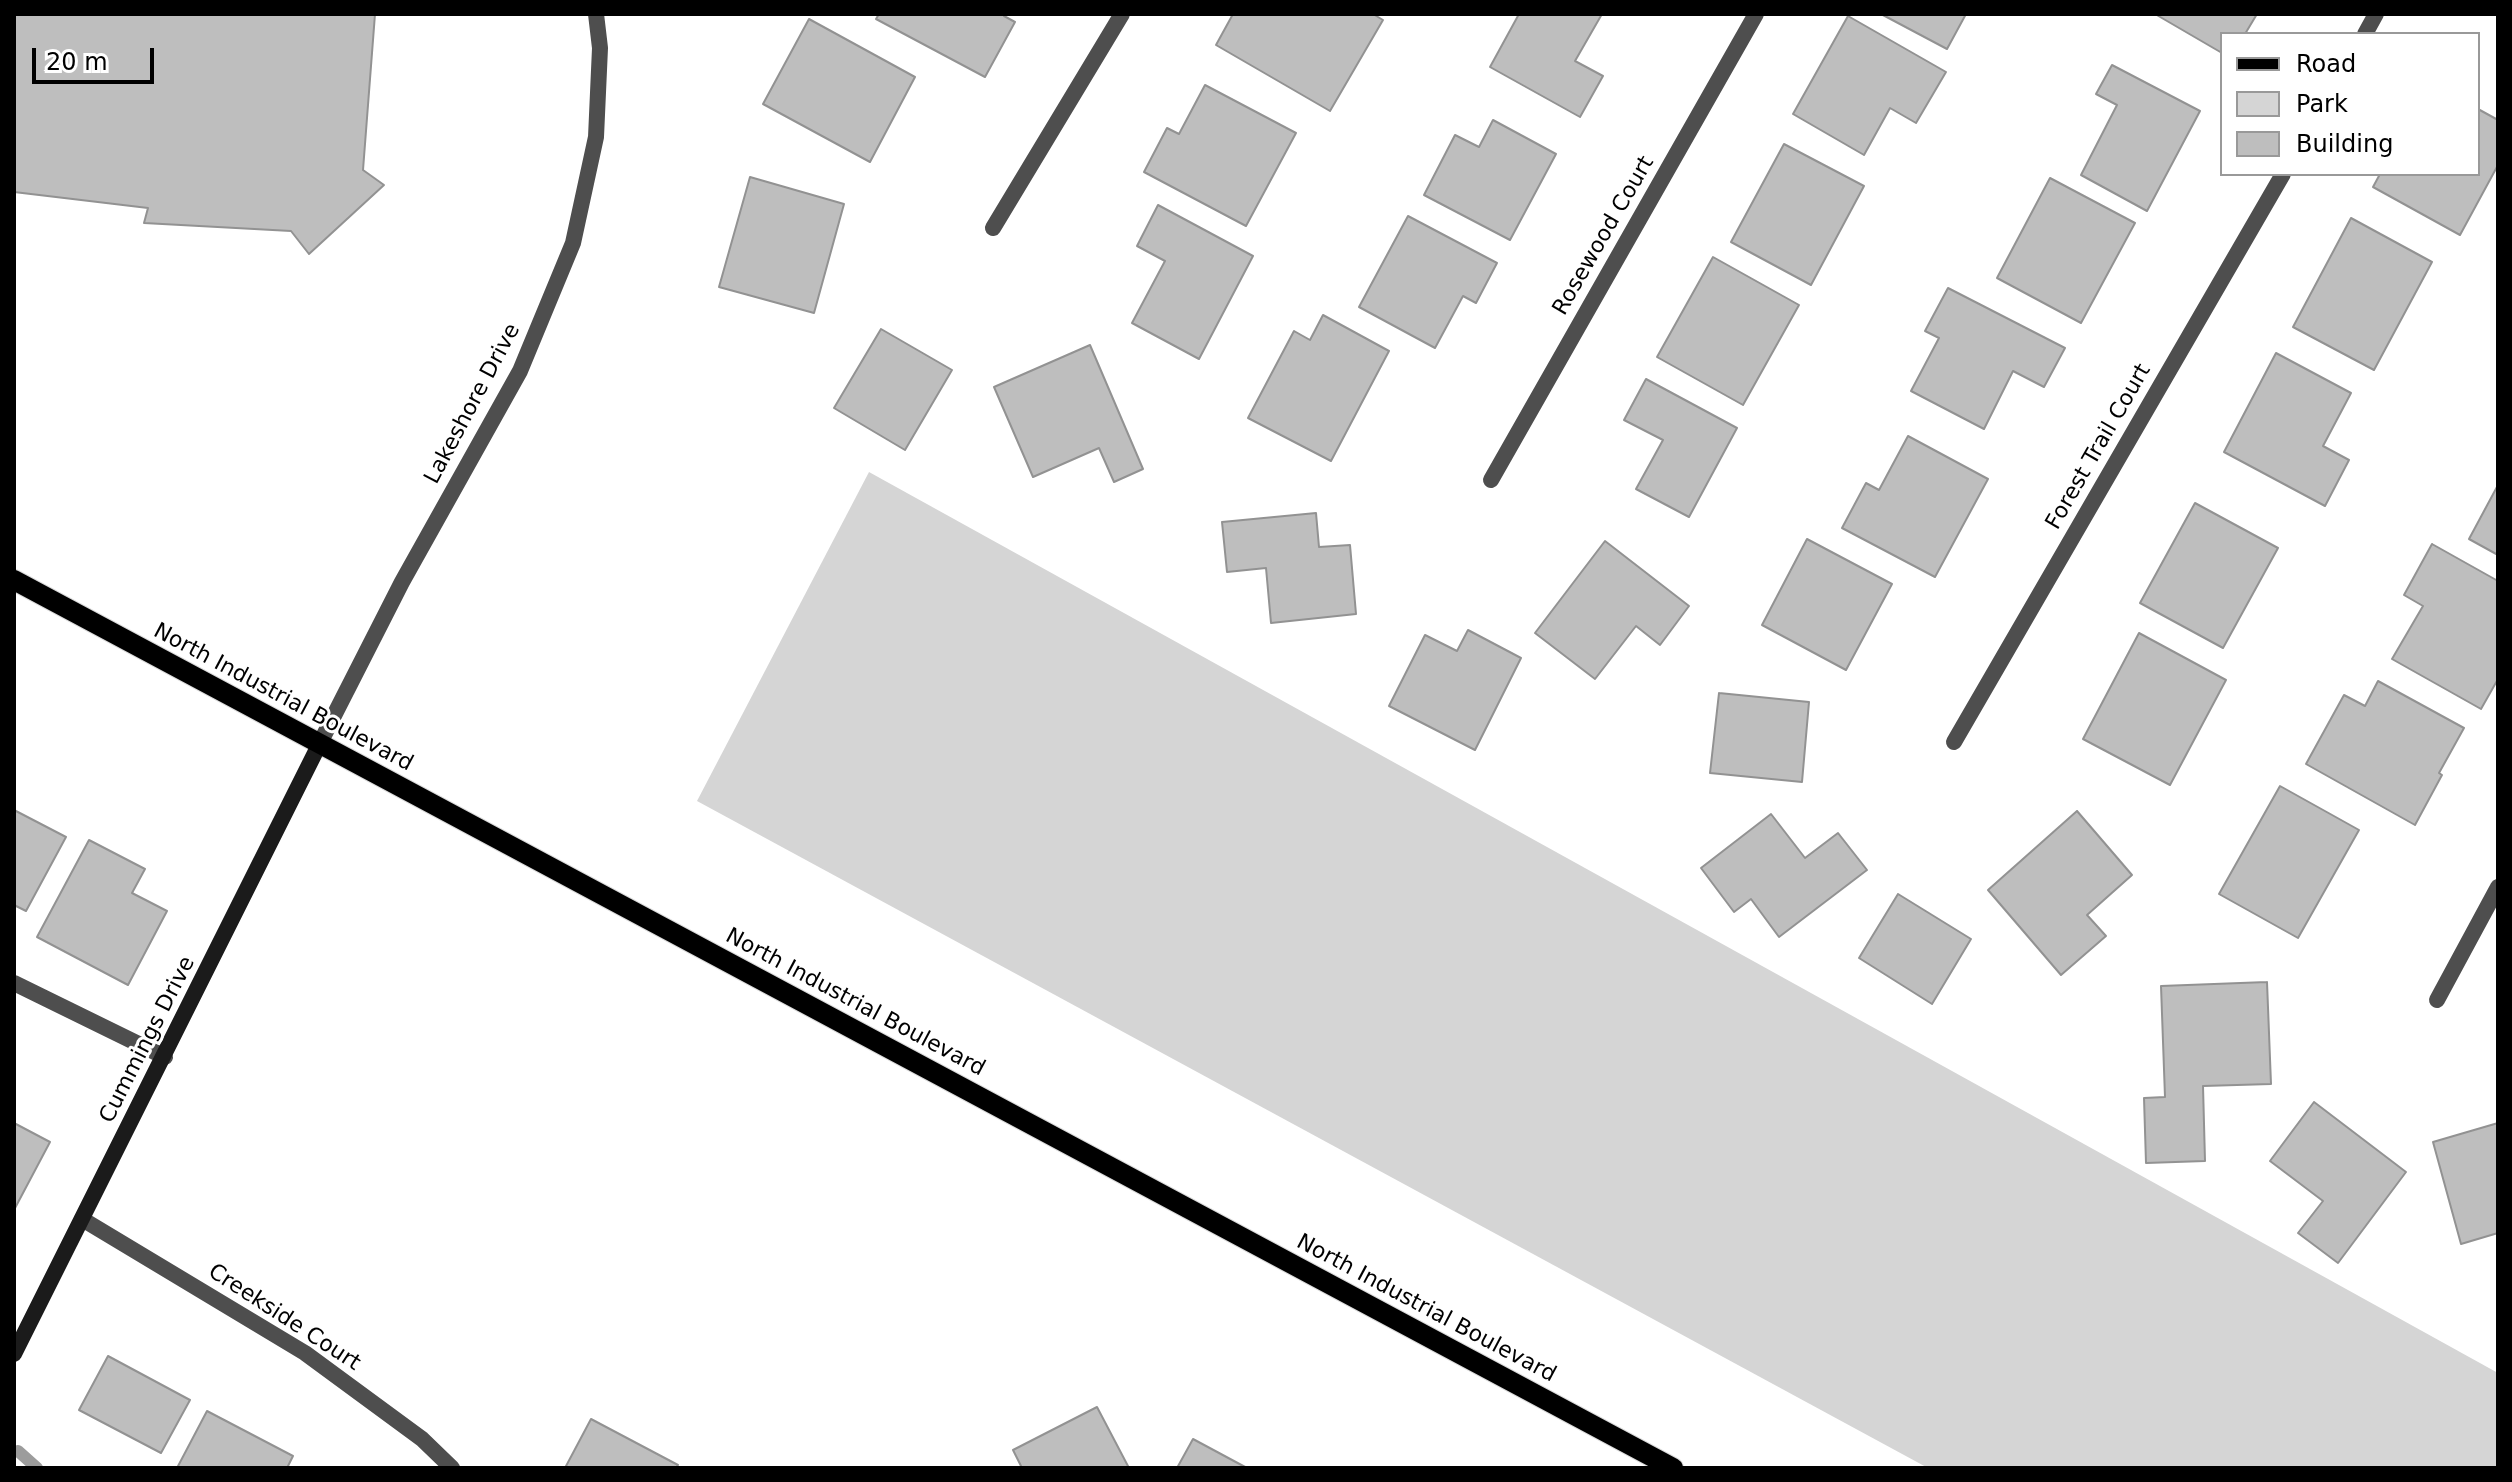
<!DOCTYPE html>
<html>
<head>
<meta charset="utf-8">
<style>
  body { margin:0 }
  #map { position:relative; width:2512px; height:1482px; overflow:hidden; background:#fff; font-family:"DejaVu Sans",sans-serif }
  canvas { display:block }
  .frame { position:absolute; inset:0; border:16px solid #000; pointer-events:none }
  .legend { position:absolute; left:2220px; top:32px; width:260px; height:144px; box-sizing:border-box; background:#fff; border:2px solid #999; margin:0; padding:10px 14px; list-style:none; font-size:24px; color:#000 }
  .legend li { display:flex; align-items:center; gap:16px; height:40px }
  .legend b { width:40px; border:2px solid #999 }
  .scale { position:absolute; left:32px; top:48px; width:122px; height:36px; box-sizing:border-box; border:4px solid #000; border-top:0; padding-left:10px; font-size:24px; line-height:28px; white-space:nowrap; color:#000; -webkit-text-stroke:6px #fff; paint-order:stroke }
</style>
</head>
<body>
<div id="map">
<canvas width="2512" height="1482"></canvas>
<div class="frame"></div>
<ul class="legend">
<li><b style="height:10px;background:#000"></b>Road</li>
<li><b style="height:22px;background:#d5d5d5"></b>Park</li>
<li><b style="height:22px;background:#bebebe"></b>Building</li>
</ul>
<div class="scale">20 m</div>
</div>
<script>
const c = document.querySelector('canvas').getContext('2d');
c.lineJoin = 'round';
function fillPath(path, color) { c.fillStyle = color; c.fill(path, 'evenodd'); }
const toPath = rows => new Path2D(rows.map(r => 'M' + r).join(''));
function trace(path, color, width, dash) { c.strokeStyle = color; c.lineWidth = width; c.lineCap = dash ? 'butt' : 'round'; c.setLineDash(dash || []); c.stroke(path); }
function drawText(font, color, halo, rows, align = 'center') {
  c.font = font + ' "DejaVu Sans",sans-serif'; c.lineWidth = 6; c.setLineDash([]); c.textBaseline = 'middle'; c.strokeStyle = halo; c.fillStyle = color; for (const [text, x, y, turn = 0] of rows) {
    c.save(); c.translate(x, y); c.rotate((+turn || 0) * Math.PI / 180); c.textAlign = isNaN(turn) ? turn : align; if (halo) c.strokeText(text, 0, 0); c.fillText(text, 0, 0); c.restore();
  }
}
fillPath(toPath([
  [869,472,2498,1373,2498,1468,1928,1468,697,801]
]), '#d5d5d5');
trace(toPath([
  [18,1451,37,1468]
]), '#9c9c9c', 12);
const building = toPath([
  [14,14,375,14,363,170,384,185,309,254,291,231,144,223,148,208,14,192,14,14],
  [879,14,1005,14,1004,16,1015,22,985,77,876,19,879,14],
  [1233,14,1373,14,1383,20,1330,111,1216,45,1233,14],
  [1519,14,1602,14,1575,61,1603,76,1580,117,1490,67,1519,14],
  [1881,14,1966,14,1947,49,1881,14],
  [2155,14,2257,14,2245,34,2222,34,2222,53,2155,14],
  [1848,16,1946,72,1916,123,1890,108,1864,155,1793,114,1848,16],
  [809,19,915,77,870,162,763,104,809,19],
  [2112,65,2200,111,2147,211,2081,175,2117,105,2096,94,2112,65],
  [1205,85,1296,133,1246,226,1144,172,1167,128,1179,134,1205,85],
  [2478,109,2498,120,2498,165,2460,235,2373,187,2380,174,2478,174,2478,109],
  [1493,120,1556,154,1510,240,1424,195,1455,135,1479,147,1493,120],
  [1784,144,1864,186,1811,285,1731,242,1784,144],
  [750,177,844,204,814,313,719,287,750,177],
  [2050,178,2135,223,2081,323,1997,278,2050,178],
  [1158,205,1253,256,1199,359,1132,323,1165,261,1137,246,1158,205],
  [1408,216,1497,263,1476,303,1463,296,1435,348,1359,307,1408,216],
  [2351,218,2432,262,2374,370,2293,327,2351,218],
  [1713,257,1799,305,1743,405,1657,357,1713,257],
  [1948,288,2065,348,2044,387,2013,371,1984,429,1911,391,1939,338,1925,331,1948,288],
  [1323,315,1389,351,1331,461,1248,418,1294,331,1310,340,1323,315],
  [881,329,952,370,905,450,834,408,881,329],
  [1090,345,1143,469,1114,482,1099,448,1033,477,994,387,1090,345],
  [2276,353,2351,393,2323,446,2349,460,2325,506,2224,452,2276,353],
  [1646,379,1737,428,1689,517,1636,489,1663,440,1624,420,1646,379],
  [1908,436,1988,479,1935,577,1842,528,1866,483,1879,490,1908,436],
  [2498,485,2498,555,2469,539,2498,485],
  [2195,503,2278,548,2223,648,2140,603,2195,503],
  [1316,513,1319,547,1350,545,1356,614,1271,623,1266,568,1227,572,1222,522,1316,513],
  [1807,539,1892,584,1846,670,1762,625,1807,539],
  [1605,541,1689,606,1660,645,1636,626,1595,679,1535,633,1605,541],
  [2432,544,2498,581,2498,679,2481,709,2392,659,2423,606,2404,595,2432,544],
  [1468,630,1521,658,1475,750,1389,706,1425,635,1457,651,1468,630],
  [2139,633,2226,680,2170,785,2083,739,2139,633],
  [2378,681,2464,728,2439,773,2442,775,2415,825,2306,764,2344,695,2365,706,2378,681],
  [1719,693,1809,702,1802,782,1710,773,1719,693],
  [2280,786,2359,830,2298,938,2219,894,2280,786],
  [14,810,66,837,26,911,14,905,14,810],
  [2077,811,2132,875,2087,915,2106,936,2061,975,1988,890,2077,811],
  [1771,814,1805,858,1838,833,1867,870,1779,937,1751,899,1734,912,1701,868,1771,814],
  [89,840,145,869,132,893,167,911,128,985,37,937,89,840],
  [1898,894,1971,939,1932,1004,1859,958,1898,894],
  [2267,982,2271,1084,2203,1086,2205,1161,2146,1163,2144,1098,2165,1097,2161,986,2267,982],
  [2314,1102,2406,1172,2338,1263,2298,1233,2323,1201,2270,1161,2314,1102],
  [14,1123,50,1142,14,1210,14,1123],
  [2498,1123,2498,1233,2461,1244,2433,1142,2498,1123],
  [108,1356,190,1400,161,1453,79,1410,108,1356],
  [1097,1407,1129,1468,1022,1468,1013,1450,1097,1407],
  [207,1411,293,1456,287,1468,177,1468,207,1411],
  [591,1419,678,1465,676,1468,565,1468,591,1419],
  [1193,1439,1247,1468,1177,1468,1193,1439]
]);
fillPath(building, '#bebebe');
trace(building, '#929292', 2);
const primary = toPath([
  [14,580,1673,1468]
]);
trace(primary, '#dbdbdb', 22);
trace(toPath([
  [2365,34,2376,14],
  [993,228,1122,14],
  [1491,480,1756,14],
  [1954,742,2283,174],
  [319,745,402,582,520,371,573,243,596,137,600,48,596,14],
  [14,983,165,1057],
  [2437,1000,2498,887],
  [82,1219,305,1353,422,1439,452,1468]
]), '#4e4e4e', 16);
trace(toPath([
  [14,1354,319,745]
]), '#1b1b1b', 16);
trace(primary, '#000', 20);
drawText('22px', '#000', '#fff', [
  ["Rosewood Court",1604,236,-60],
  ["Lakeshore Drive",473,404,-62],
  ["Forest Trail Court",2099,447,-60],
  ["North Industrial Boulevard",283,698,28],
  ["North Industrial Boulevard",855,1003,28],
  ["Cummings Drive",148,1040,-63],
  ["North Industrial Boulevard",1426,1309,28],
  ["Creekside Court",284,1318,33]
]);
</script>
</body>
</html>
